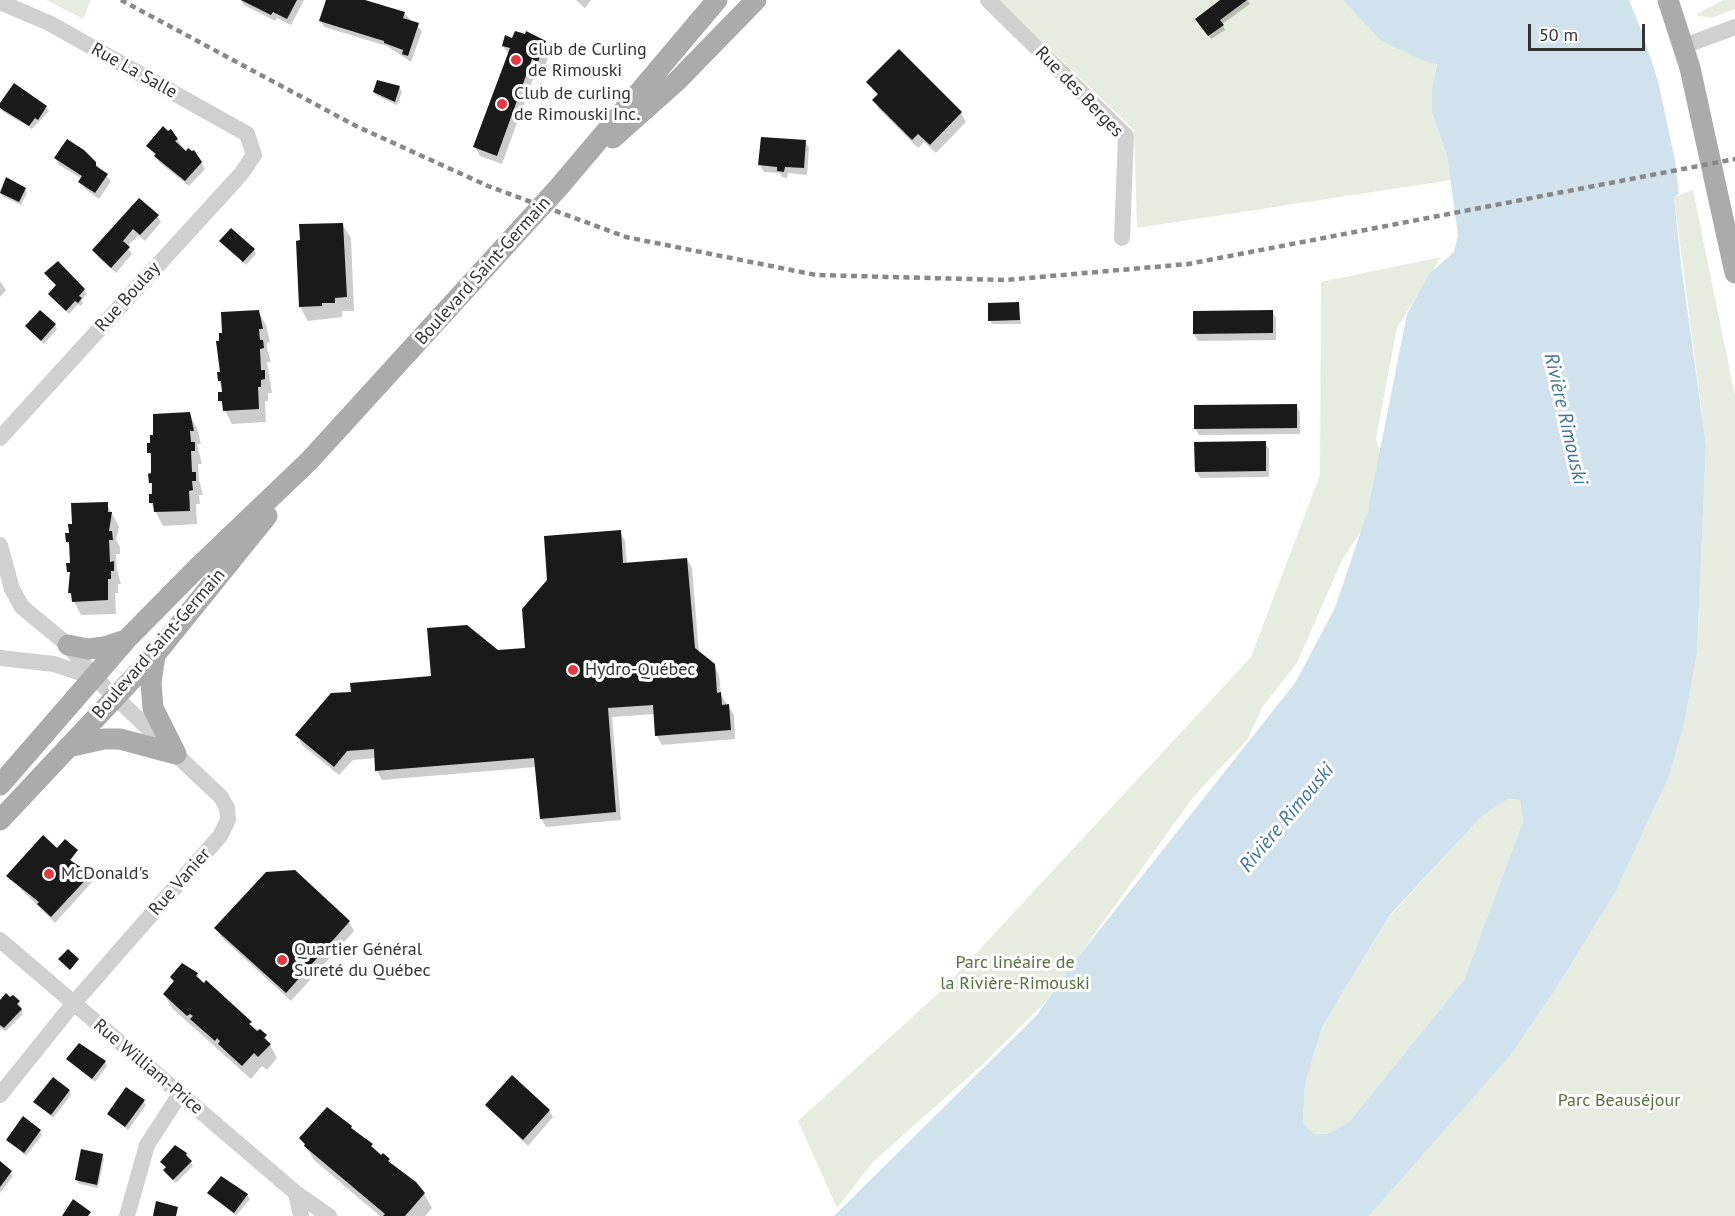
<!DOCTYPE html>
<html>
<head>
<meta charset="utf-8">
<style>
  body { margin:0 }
  #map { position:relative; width:1735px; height:1216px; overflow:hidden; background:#fff; font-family:"PT Sans",sans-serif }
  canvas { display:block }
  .scale { position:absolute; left:1528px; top:24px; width:117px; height:27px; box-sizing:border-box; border:3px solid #333; border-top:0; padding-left:8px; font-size:18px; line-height:21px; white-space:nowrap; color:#333; -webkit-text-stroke:4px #fff; paint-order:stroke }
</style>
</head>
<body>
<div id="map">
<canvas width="1735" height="1216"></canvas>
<div class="scale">50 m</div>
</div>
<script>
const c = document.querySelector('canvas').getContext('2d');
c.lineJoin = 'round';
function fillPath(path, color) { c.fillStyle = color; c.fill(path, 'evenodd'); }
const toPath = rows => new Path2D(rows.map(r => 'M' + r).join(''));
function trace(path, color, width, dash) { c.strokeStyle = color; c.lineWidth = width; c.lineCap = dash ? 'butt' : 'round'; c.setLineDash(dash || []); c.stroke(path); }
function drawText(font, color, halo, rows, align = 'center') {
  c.font = font + ' "PT Sans",sans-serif'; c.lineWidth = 6; c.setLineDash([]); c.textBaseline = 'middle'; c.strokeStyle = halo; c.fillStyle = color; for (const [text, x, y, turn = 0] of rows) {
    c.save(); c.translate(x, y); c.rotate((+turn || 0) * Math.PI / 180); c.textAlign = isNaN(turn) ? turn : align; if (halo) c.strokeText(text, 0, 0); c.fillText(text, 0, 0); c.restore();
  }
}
fillPath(toPath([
  [46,0,91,0,83,19],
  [999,0,1343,0,1380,40,1421,60,1437,63,1432,88,1432,113,1447,156,1451,180,1137,228,1134,130],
  [1723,0,1735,0,1735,9,1712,18,1698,16,1697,14],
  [1693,190,1735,396,1735,1216,1369,1216,1510,1056,1557,987,1615,893,1669,776,1684,725,1697,652,1706,445,1674,197],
  [1441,257,1397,328,1376,438,1388,479,1365,525,1342,560,1297,663,1263,706,1247,740,1194,796,1047,1000,982,1065,873,1162,837,1208,798,1121,942,990,1251,657,1320,475,1321,282],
  [1508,799,1520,800,1523,821,1464,980,1349,1122,1327,1134,1314,1135,1303,1123,1305,1085,1322,1027,1390,916,1482,816]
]), '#e6ecdf');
fillPath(toPath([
  [1343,0,1629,0,1641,29,1658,81,1675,160,1679,194,1674,197,1681,264,1706,445,1697,652,1684,725,1669,776,1615,893,1557,987,1510,1056,1369,1216,834,1216,1037,1015,1074,962,1295,683,1335,608,1368,510,1407,314,1429,274,1454,252,1458,235,1447,156,1432,113,1432,88,1437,64,1421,60,1380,40],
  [1508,799,1520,800,1523,821,1464,980,1349,1122,1327,1134,1314,1134,1303,1123,1305,1085,1322,1027,1390,915,1482,816]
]), '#cfe2ee');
fillPath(toPath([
  [241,0,304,0,291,25,277,18,275,21,244,5],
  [328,0,365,0,404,13,422,31,411,62,387,46,324,27,321,21],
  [576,0,591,0,585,8],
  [1223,0,1247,0,1250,4,1222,24,1225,30,1211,39,1199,23],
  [545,42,550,52,544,70,537,68,502,164,480,156,475,147,509,55,503,46],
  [899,51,961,113,966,122,936,153,924,142,918,148,879,109,874,100,878,96,868,82],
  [399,87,402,92,397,105,377,96,374,92],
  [0,106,46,107,49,111,32,129,2,111],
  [163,128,174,134,186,153,201,162,205,169,189,186,160,163,148,146],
  [805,141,809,148,807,175,788,173,787,178,782,177,780,173,764,172,760,165],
  [56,158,95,163,111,181,99,199,84,188,82,179,59,165],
  [6,179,25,189,27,193,21,205,2,196,0,191],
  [157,216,161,222,145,241,138,235,127,247,132,254,116,273,98,257,94,250],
  [342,224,351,238,354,311,342,311,342,317,308,321,300,307],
  [221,241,254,250,256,254,246,265],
  [46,274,71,278,87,294,81,300,83,303,81,306,78,304,69,314,50,294,57,286],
  [0,281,6,290,0,297],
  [1018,304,1021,324,992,324,990,320],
  [258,311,266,325,270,342,267,343,267,349,271,362,267,362,272,393,268,393,268,401,265,401,266,422,232,424,220,401,223,393,219,380],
  [1272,311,1276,318,1276,340,1198,341,1194,334,1194,312],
  [55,325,57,329,44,344,30,330],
  [1296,405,1300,412,1300,434,1199,435,1195,428],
  [189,414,197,428,201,444,197,444,202,464,198,464,199,480,203,495,199,495,200,504,196,504,197,524,163,526,151,503,152,459,149,452],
  [1265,443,1269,449,1269,477,1200,478,1196,471],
  [107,504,119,527,116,540,120,547,120,554,116,554,117,570,121,584,118,584,118,593,115,593,116,614,81,615,69,592,71,548,67,542,70,534],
  [620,532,625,541,627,564,687,559,692,568,699,653,714,665,719,675,721,695,734,715,735,739,662,745,657,736,655,714,612,717,621,820,546,827,541,818,536,767,382,780,377,771,376,758,353,760,339,775,302,745,297,735,352,693,433,677,497,652,527,649],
  [77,851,70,862,79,870,81,867,93,881,55,923,8,876],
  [349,922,354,931,291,1001,221,937,216,928],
  [197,974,204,986,265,1036,277,1058,267,1070,262,1066,251,1079,172,1008,164,994,174,983,171,977],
  [0,1002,19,1002,23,1014,6,1031,0,1028],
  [68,1059,105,1062,107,1066,95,1082],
  [69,1091,71,1095,53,1118,35,1102],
  [143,1101,146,1105,128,1130,109,1115],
  [487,1106,549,1111,553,1117,528,1146],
  [351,1127,424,1194,432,1208,425,1216,380,1216,314,1160,301,1139],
  [40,1131,42,1135,26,1156,8,1140],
  [186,1154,193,1166,176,1183,167,1175,165,1171,167,1168,162,1162],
  [102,1155,104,1159,98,1188,79,1184,77,1180],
  [0,1163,13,1176,0,1193],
  [209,1193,247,1195,250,1199,236,1216]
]), '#0003');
fillPath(toPath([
  [241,0,297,0,287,19,273,12,271,15],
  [326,0,365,0,405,12,403,18,419,23,408,56,402,54,403,50,384,43,384,41,319,21],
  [1220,0,1247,0,1220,20,1224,25,1208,36,1195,19],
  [515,31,525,34,526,31,546,41,538,62,532,59,497,156,473,147,510,48,502,46,505,35,512,38],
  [899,49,962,112,930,145,918,134,912,140,872,100,878,94,866,82],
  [377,80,400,86,395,102,373,92],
  [14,83,47,106,38,120,35,118,29,126,0,108,0,103],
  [163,126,168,131,171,129,178,139,175,141,186,151,188,148,192,151,194,150,202,162,185,181,154,156,156,154,146,146],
  [761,137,806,140,804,168,785,167,784,172,777,171,777,167,758,165],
  [67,139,84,150,96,162,96,166,108,174,95,193,78,182,82,176,54,158],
  [6,177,26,188,19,202,0,193],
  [139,198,159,215,140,235,133,229,123,241,130,247,111,268,92,250],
  [343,223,347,297,335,298,335,303,322,303,322,306,299,307,296,241,300,240,299,224],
  [231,228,255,249,243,262,219,241],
  [58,261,85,289,79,296,82,298,78,303,75,301,66,311,48,294,56,285,44,273],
  [1019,302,1020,320,988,321,988,303],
  [40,310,56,324,41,341,25,326],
  [259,310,263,329,259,329,260,340,263,340,264,348,260,349,261,370,265,370,265,379,261,380,261,387,258,387,259,409,223,411,222,401,218,401,218,392,222,392,221,381,218,381,217,372,220,372,216,341,219,341,219,333,222,333,221,312],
  [1273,310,1273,333,1193,334,1193,311],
  [1297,404,1297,428,1194,429,1194,405],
  [190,412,194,431,190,431,191,442,195,442,195,451,191,451,192,472,196,472,196,481,192,481,193,490,189,491,190,511,154,512,153,503,149,503,149,494,152,494,152,483,149,483,148,474,151,473,151,453,147,453,147,443,150,443,150,435,153,435,153,414],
  [1266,441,1266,471,1195,472,1194,442],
  [108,502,108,512,112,512,109,531,112,531,113,540,109,540,110,562,114,561,114,571,111,571,111,579,108,579,108,600,72,602,71,593,68,593,70,572,67,572,66,563,70,563,69,542,66,542,65,533,69,533,68,524,72,524,71,503],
  [621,530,623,563,687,558,695,648,715,664,717,693,721,692,722,705,729,704,731,730,655,736,653,705,608,708,616,812,540,819,534,758,375,771,374,749,347,751,334,767,295,735,331,693,351,692,350,683,431,676,427,628,467,625,498,650,525,648,522,609,547,580,544,536],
  [43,835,57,848,65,839,78,850,70,860,91,874,51,917,37,904,39,902,6,876],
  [295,870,350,921,286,993,214,928,266,872],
  [68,949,79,959,70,970,58,959],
  [182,963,198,973,196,976,204,983,206,980,252,1022,249,1024,257,1031,260,1029,267,1035,264,1038,271,1044,258,1057,254,1053,242,1066,218,1044,220,1041,217,1038,215,1041,190,1019,193,1016,190,1014,187,1016,163,994,174,981,170,977],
  [6,993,10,997,13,995,20,1001,17,1004,22,1009,4,1028,0,1025,0,1000],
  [79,1043,106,1061,92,1079,66,1059],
  [512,1075,550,1110,523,1140,485,1105],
  [53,1077,70,1090,51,1115,33,1102],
  [126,1087,145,1100,125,1127,107,1114],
  [327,1107,352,1126,351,1128,373,1144,371,1146,381,1155,383,1153,390,1159,388,1161,416,1182,425,1193,405,1216,383,1216,385,1214,304,1146,305,1144,299,1138],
  [23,1116,41,1130,24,1153,6,1140],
  [175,1145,187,1153,186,1155,192,1161,173,1180,163,1170,166,1167,160,1162],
  [81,1149,103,1154,97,1185,75,1180],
  [0,1161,12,1171,0,1187],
  [221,1176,248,1194,234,1213,207,1193],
  [73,1199,91,1212,88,1216,62,1216],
  [156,1201,178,1207,176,1216,153,1216]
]), '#1a1a1a');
trace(toPath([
  [988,0,1126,136,1122,238],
  [0,2,49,23,247,134,254,155,241,174,0,438],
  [1684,46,1735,27],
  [0,545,12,589,22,607,68,645,94,677,221,797,227,808,228,820,220,836,73,1004,0,1095],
  [0,658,54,664,93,677],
  [0,940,296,1193,329,1216],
  [296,1193,301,1216],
  [127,1216,147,1145,180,1094]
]), '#d0d0d0', 16);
trace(toPath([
  [1668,0,1690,68,1735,273],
  [613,138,677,81,756,0],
  [68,645,88,649,104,647,126,640],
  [155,655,151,683,153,708,176,754],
  [68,747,104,739,120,739,176,754],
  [0,785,126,640,197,568,309,461,559,187,717,0],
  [0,820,155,655,267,516]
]), '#ababab', 21);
trace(toPath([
  [121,0,356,126,488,186,626,237,816,275,1006,280,1188,264,1735,159]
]), '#888', 4.5, [6, 4.5]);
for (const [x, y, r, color] of [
  [516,60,6,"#e63946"],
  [502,104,6,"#e63946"],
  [573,670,6,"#e63946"],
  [49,874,6,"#e63946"],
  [282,960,6,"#e63946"]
]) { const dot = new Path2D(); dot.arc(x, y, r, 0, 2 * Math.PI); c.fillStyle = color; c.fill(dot); trace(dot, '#fff', 2); }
drawText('18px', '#333', '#fff', [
  ["Club de Curling",528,50],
  ["de Rimouski",528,71],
  ["Club de curling",514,94],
  ["de Rimouski Inc.",514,115],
  ["Hydro-Québec",585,670],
  ["McDonald's",61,874],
  ["Quartier Général",294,950],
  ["Sureté du Québec",294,971]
], 'left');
drawText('18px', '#333', '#fff', [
  ["Rue La Salle",134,71,29],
  ["Rue des Berges",1079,92,46],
  ["Boulevard Saint-Germain",483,271,-48],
  ["Rue Boulay",128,297,-48],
  ["Boulevard Saint-Germain",159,644,-49],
  ["Rue Vanier",180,882,-49],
  ["Rue William-Price",148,1067,40]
]);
drawText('18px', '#56703f', '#fff', [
  ["Parc linéaire de",1015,963],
  ["la Rivière-Rimouski",1015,984],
  ["Parc Beauséjour",1619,1101]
]);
drawText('italic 20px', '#3f7597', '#fff', [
  ["Rivière Rimouski",1565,419,77],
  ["Rivière Rimouski",1287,818,-50]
]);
</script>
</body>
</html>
